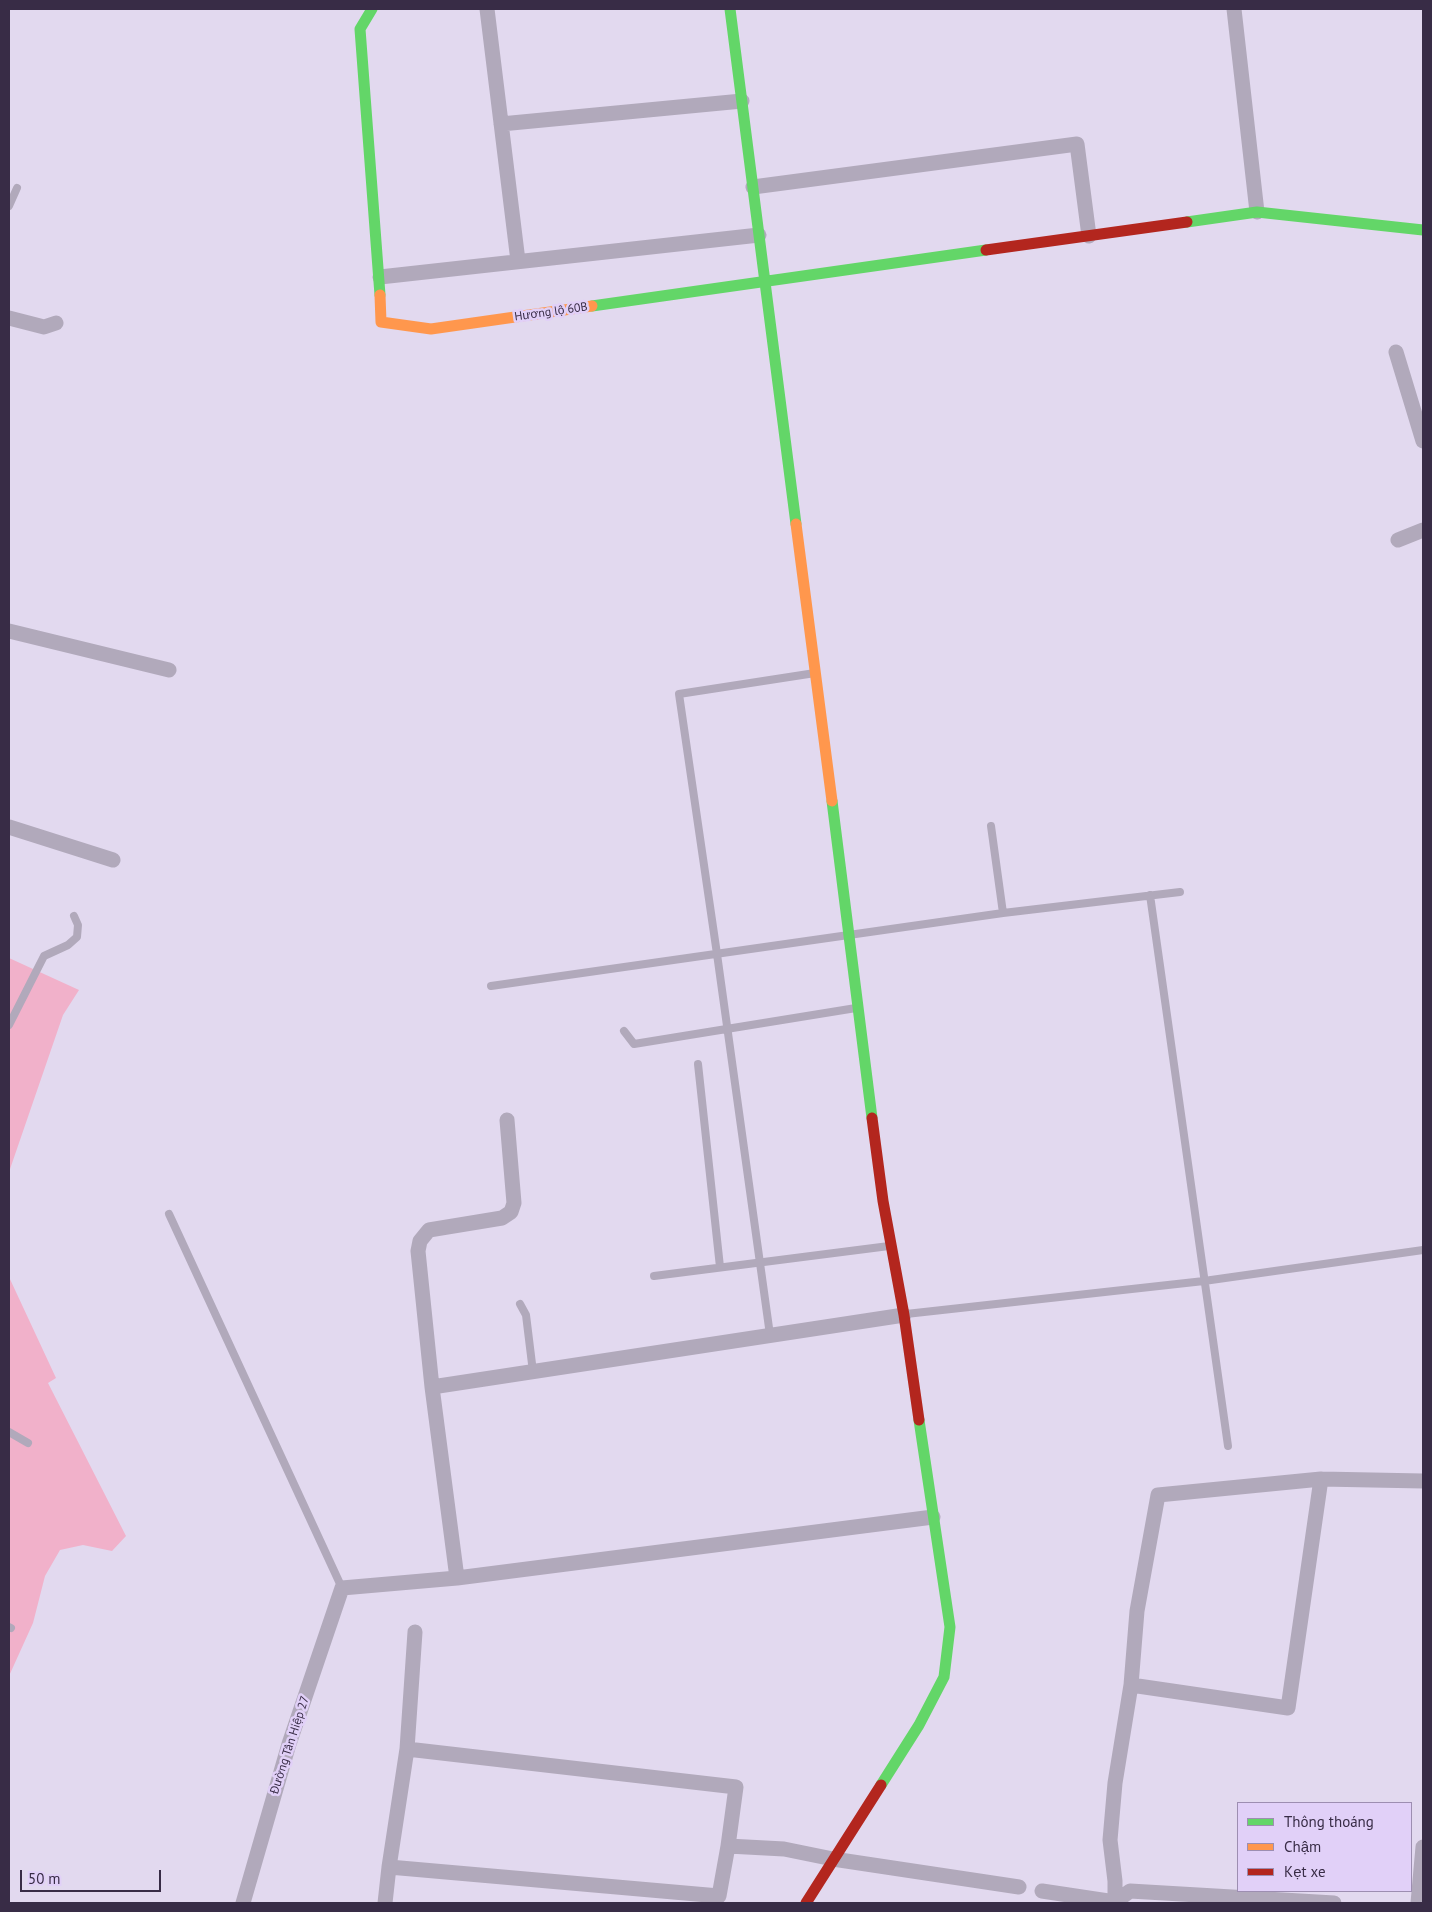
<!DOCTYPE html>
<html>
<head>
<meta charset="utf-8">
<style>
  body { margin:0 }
  #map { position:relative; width:1432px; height:1912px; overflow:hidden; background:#e2d9ef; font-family:"PT Sans",sans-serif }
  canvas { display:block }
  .frame { position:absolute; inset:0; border:10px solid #382c46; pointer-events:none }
  .legend { position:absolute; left:1237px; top:1802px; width:175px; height:90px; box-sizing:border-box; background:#e1d0f8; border:1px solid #9d8eb1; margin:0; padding:6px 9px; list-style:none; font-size:15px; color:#382c46 }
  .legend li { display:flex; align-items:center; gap:10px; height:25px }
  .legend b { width:25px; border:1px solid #9d8eb1 }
  .scale { position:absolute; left:20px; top:1870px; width:141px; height:22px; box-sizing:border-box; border:2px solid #382c46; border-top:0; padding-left:6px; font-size:15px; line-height:18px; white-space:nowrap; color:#382c46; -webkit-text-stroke:4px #e1d0f8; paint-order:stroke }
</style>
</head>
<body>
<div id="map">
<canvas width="1432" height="1912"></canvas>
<div class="frame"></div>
<ul class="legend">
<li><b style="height:6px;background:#63d668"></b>Thông thoáng</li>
<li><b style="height:6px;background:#ff974d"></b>Chậm</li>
<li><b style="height:6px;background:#b3261e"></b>Kẹt xe</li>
</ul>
<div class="scale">50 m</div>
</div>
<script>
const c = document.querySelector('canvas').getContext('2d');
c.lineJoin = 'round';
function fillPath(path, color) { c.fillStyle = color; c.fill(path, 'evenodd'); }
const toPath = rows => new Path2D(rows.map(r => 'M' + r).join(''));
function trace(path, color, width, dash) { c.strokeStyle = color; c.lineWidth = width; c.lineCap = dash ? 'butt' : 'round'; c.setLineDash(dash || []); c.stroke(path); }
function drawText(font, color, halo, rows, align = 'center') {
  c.font = font + ' "PT Sans",sans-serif'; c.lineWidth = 5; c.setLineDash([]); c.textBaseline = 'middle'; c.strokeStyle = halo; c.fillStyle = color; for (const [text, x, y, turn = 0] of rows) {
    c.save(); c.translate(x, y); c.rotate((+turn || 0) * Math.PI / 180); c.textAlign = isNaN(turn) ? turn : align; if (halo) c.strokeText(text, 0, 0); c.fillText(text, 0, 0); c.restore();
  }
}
fillPath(toPath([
  [9,958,79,990,63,1015,9,1172],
  [9,1277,56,1378,48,1383,126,1536,112,1551,83,1545,60,1550,45,1576,33,1623,9,1676]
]), '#f1b1ca');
trace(toPath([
  [9,206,17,188],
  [991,826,1003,913],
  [1150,895,1228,1446],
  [491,986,1003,913,1180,892],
  [9,1025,44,956,68,945,77,937,78,925,74,916],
  [624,1031,634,1044,856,1008],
  [698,1064,720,1267],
  [169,1214,342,1588],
  [654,1276,889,1246],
  [520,1304,526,1315,533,1372],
  [906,1314,1204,1281,1423,1250],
  [770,1335,717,954,679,694,815,673],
  [9,1432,28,1443],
  [9,1627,11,1628]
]), '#b1a9bb', 8);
trace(toPath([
  [487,9,518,261],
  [1234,9,1257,212],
  [501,124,742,101],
  [753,187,1077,144,1089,236],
  [380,277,759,235],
  [9,318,44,327,56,323],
  [1396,352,1423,441],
  [1398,540,1423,530],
  [9,631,169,670],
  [9,827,113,860],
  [432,1387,904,1315],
  [457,1578,432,1387,418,1251,420,1241,429,1230,502,1218,511,1212,514,1203,507,1120],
  [1131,1685,1288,1708,1321,1479],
  [407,1749,736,1787,728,1846],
  [389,1867,407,1749,415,1632],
  [1042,1891,1115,1902,1115,1881,1110,1840,1115,1783,1131,1685,1137,1611,1158,1495,1321,1479,1423,1481],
  [243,1903,289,1744,342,1588,457,1578,933,1517],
  [385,1903,389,1867,719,1896,728,1846,784,1849,833,1859,1019,1887],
  [1114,1903,1130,1891,1334,1903],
  [1418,1903,1423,1847]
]), '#b1a9bb', 15);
trace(toPath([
  [372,9,360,29,380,295],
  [730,9,796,524],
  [1187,222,1257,212,1423,230],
  [592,306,986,250],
  [832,801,872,1118],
  [881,1785,919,1725,944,1677,950,1627,919,1420]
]), '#63d668', 11);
trace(toPath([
  [380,295,381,322,431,329,592,306],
  [796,524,832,801]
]), '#ff974d', 11);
trace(toPath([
  [986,250,1187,222],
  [872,1118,883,1201,904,1315,919,1420],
  [806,1903,881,1785]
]), '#b3261e', 11);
drawText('12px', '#382c46', '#e1d0f8', [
  ["Hương lộ 60B",551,312,-8],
  ["Đường Tân Hiệp 27",290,1745,-72]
]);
</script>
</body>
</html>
